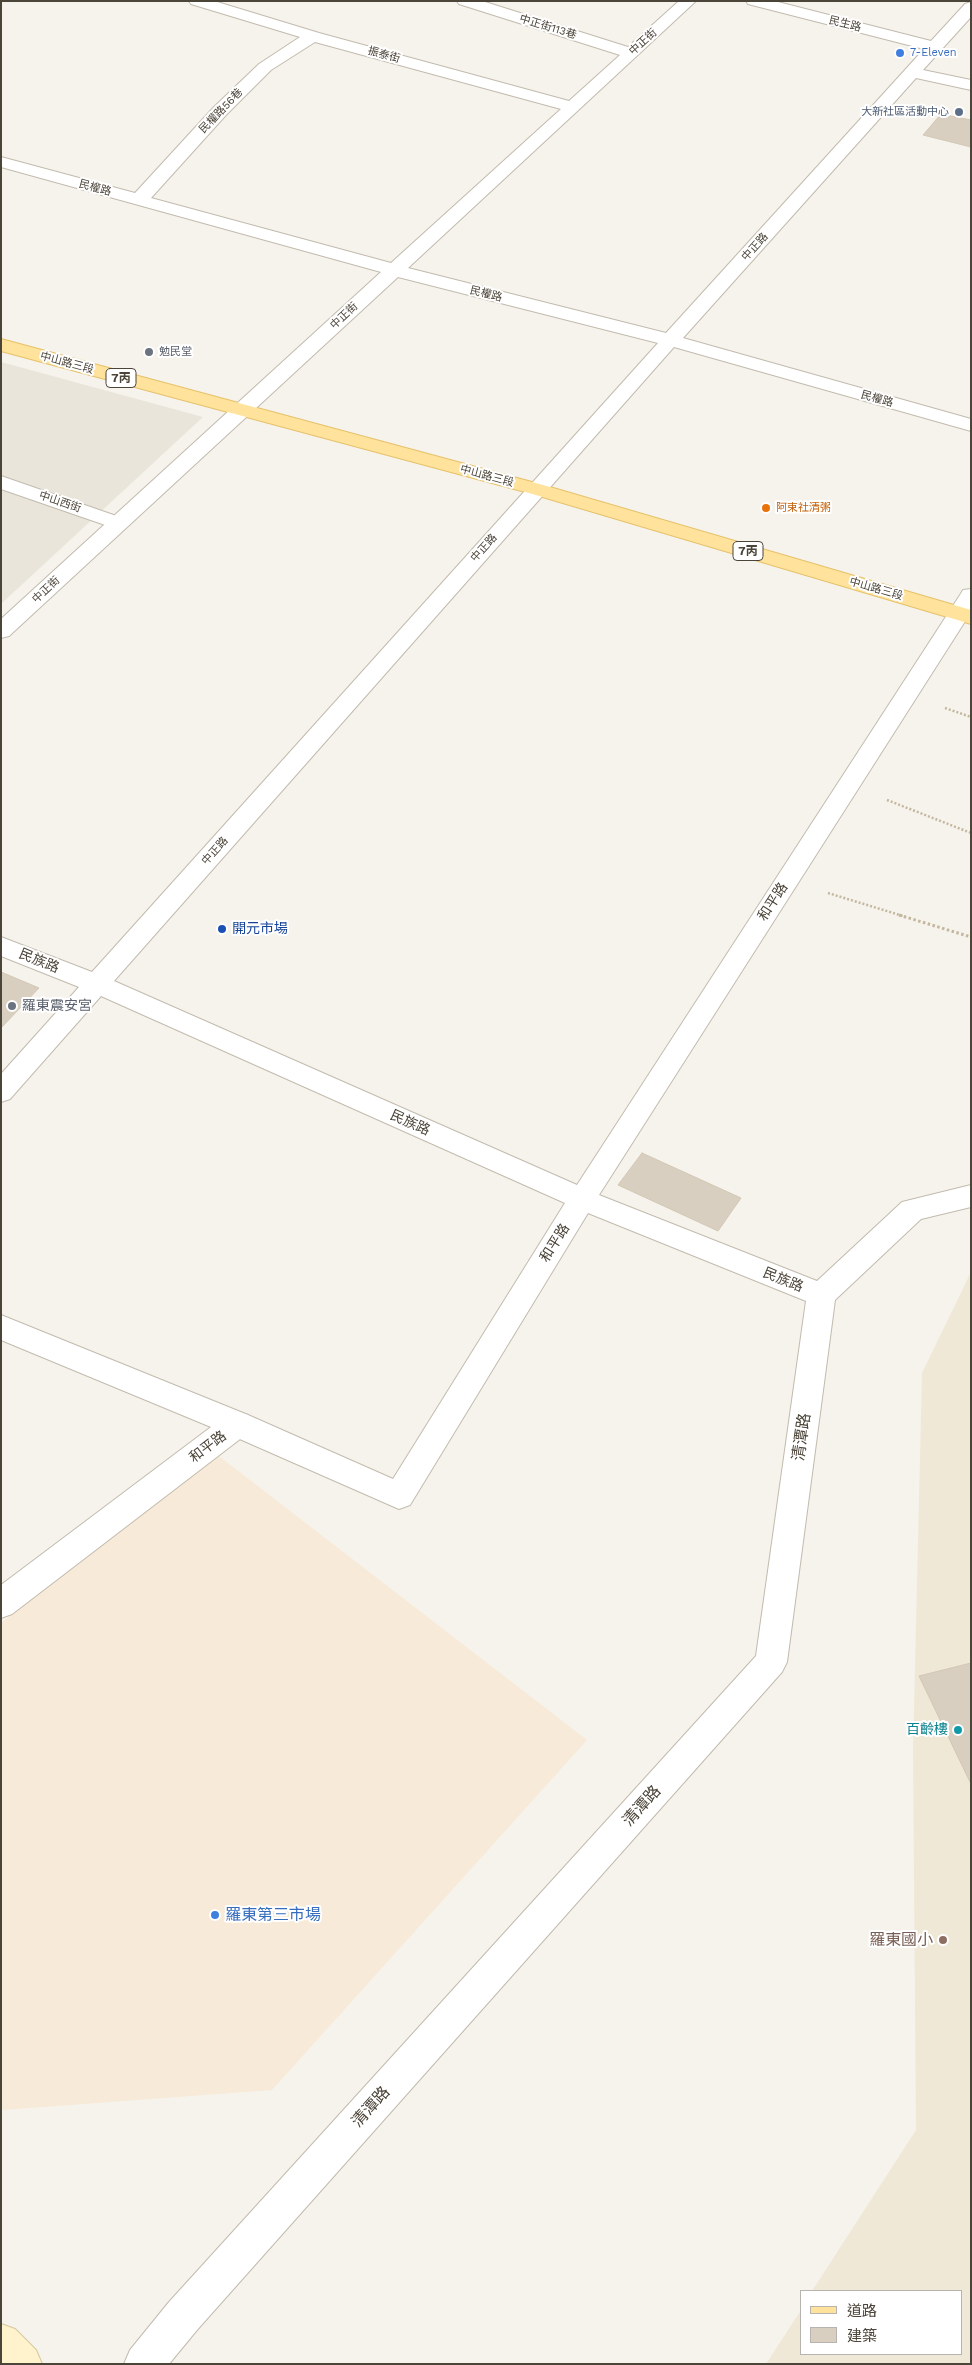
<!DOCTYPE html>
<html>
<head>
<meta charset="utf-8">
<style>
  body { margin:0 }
  #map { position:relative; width:972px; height:2365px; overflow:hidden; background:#f6f3ec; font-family:"Work Sans","Noto Sans TC",sans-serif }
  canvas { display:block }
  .frame { position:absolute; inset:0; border:2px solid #4b4439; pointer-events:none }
  .legend { position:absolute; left:800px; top:2290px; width:162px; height:65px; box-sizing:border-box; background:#fff; border:1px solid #b7b4b0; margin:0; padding:6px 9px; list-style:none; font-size:15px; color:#4b4439 }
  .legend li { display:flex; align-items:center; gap:10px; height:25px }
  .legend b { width:25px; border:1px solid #b7b4b0 }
</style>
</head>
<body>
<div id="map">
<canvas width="972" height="2365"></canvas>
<div class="frame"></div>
<ul class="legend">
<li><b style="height:6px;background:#ffe39c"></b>道路</li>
<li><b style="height:14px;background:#d8cfc1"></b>建築</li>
</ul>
</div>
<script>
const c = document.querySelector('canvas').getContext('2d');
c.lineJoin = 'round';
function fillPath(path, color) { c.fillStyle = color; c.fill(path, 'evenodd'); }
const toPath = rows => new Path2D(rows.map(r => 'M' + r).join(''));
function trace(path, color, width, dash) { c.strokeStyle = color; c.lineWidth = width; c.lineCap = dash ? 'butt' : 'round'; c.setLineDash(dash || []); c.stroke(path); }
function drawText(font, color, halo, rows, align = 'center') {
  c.font = font + ' "Work Sans","Noto Sans TC",sans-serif'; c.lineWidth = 4; c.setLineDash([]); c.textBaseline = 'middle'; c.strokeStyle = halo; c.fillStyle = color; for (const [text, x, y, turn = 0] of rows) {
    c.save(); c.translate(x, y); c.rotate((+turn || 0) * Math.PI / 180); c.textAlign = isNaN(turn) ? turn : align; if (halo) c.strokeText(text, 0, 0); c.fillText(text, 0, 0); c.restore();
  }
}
fillPath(toPath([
  [1,362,203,417,1,604]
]), '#eae5da');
fillPath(toPath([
  [211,1450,587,1740,272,2090,3,2110,1,2108,1,1623]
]), '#f7ead8');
fillPath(toPath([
  [971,1272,971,2364,766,2364,801,2310,801,2354,961,2354,961,2291,812,2291,916,2130,913,1751,922,1373]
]), '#efe8d6');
const building = toPath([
  [941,114,971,120,971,147,923,135,941,114],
  [1,972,39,988,1,1028,1,972],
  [642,1153,741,1198,718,1231,618,1185,642,1153],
  [971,1663,971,1784,919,1676,971,1663]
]);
fillPath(building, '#d8cfc1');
trace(building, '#d3c7b4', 1);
const lane = toPath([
  [1,476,125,519,128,523,125,527,118,529,111,527,1,489,1,476],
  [1,1315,248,1415,252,1424,248,1433,12,1614,1,1618,1,1585,211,1427,1,1340,1,1315]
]);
const street = toPath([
  [189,1,214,1,319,33,569,101,620,55,459,4,457,1,482,1,628,47,679,1,696,1,408,268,666,333,924,49,748,4,746,1,774,1,931,41,965,4,971,2,971,17,923,70,971,80,971,90,916,78,683,338,971,419,971,431,674,347,114,981,577,1185,960,595,963,590,971,589,971,612,599,1195,817,1281,902,1202,971,1185,971,1207,921,1219,835,1300,787,1662,782,1672,197,2330,169,2364,124,2364,130,2350,169,2302,756,1656,806,1301,588,1213,410,1505,399,1509,226,1433,222,1424,226,1415,237,1412,248,1415,393,1479,565,1203,101,996,10,1099,1,1102,1,1074,79,987,1,956,1,937,92,972,658,343,398,277,9,636,1,638,1,619,381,272,1,167,1,157,135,193,214,107,259,64,300,37,191,4,189,1],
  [315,42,561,109,391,263,151,198,226,115,271,70,315,42]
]);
const secondary = toPath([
  [1,2324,15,2329,36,2350,42,2364,1,2364,1,2324]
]);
const primary = toPath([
  [1,339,543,485,971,610,971,624,529,493,1,351,1,339]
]);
trace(lane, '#c2bbae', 2);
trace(street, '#c2bbae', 2);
trace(secondary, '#d6c79b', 2);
trace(primary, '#e6c16a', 2);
trace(toPath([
  [945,708,971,717],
  [887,800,971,833],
  [828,893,903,916]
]), '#c4b79f', 2.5, [2, 2]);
trace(toPath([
  [899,915,971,937]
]), '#c4b79f', 3, [2.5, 2.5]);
fillPath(lane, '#fff');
fillPath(street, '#fff');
fillPath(secondary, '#fff3cd');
fillPath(primary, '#ffe39c');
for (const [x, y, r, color] of [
  [900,53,5,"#3f7fe0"],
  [959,112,5,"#5c6f8a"],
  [149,352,5,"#6b7280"],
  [766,508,5,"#e8710a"],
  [222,929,5,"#1a4fb4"],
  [12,1006,5,"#6b7280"],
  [958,1730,5,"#0f9aa8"],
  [215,1915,5,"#3f7fe0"],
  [943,1940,5,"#8d6e63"]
]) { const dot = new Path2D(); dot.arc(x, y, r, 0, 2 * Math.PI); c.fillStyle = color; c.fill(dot); trace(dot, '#fff', 2); }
drawText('11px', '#4b4439', '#fff', [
  ["民生路",845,24,14],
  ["中正街113巷",548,27,17],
  ["中正街",643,42,-42],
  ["振泰街",384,55,15],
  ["民權路56巷",221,111,-46],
  ["民權路",95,188,15],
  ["中正路",755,247,-48],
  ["民權路",486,294,14],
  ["中正街",344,316,-43],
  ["中山路三段",67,363,15],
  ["民權路",877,399,16],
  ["中山路三段",487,476,15],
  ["中山西街",60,502,19],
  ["中正路",484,548,-48],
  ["中山路三段",876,589,16],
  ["中正街",46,590,-43],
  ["中正路",215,851,-48]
]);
drawText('11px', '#366cbe', '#fff', [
  ["7-Eleven",910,53]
], 'left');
drawText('11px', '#4e5e75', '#fff', [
  ["大新社區活動中心",949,112]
], 'right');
drawText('11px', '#5b616d', '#fff', [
  ["勉民堂",159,352]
], 'left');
drawText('11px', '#c56008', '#fff', [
  ["阿束社清粥",776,508]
], 'left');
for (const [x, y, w] of [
  [121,378,30],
  [748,551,30]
]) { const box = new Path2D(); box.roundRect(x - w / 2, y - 9.5, w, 19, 4); c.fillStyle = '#fff'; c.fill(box); trace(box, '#4b4439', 1); }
drawText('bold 12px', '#4b4439', null, [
  ["7丙",121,378],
  ["7丙",748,551]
]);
drawText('14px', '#4b4439', '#fff', [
  ["和平路",773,902,-57],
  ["民族路",39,961,22],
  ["民族路",410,1123,24],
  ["和平路",555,1243,-58],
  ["民族路",783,1280,22],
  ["和平路",208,1447,-37]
]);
drawText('14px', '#164399', '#fff', [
  ["開元市場",232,929]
], 'left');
drawText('14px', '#5b616d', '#fff', [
  ["羅東震安宮",22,1006]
], 'left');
drawText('14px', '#0d838f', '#fff', [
  ["百齡樓",948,1730]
], 'right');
drawText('16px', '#4b4439', '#fff', [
  ["清潭路",802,1437,-82],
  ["清潭路",642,1806,-48],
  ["清潭路",371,2107,-48]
]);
drawText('16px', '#366cbe', '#fff', [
  ["羅東第三市場",225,1915]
], 'left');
drawText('16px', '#785e54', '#fff', [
  ["羅東國小",933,1940]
], 'right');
</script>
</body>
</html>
